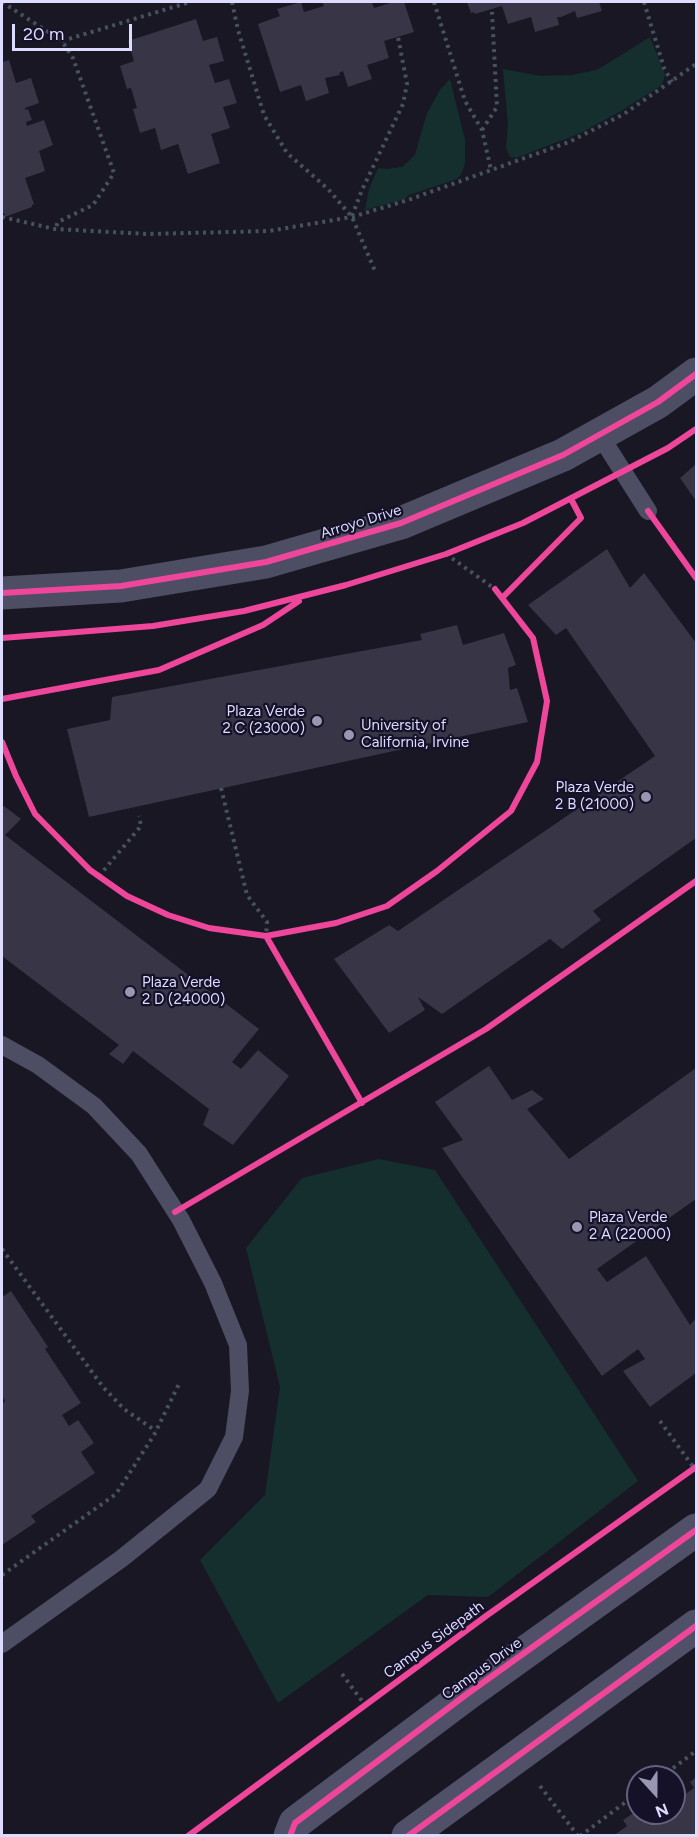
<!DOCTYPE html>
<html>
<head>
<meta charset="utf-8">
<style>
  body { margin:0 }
  #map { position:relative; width:698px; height:1837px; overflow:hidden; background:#181723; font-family:Figtree,sans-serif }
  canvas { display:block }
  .frame { position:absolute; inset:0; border:3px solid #dddbfe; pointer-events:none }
  .north { position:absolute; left:626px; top:1765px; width:60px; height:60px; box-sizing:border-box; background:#141129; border:2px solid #64627e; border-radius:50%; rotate:159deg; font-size:16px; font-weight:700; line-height:24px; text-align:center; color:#dddbfe }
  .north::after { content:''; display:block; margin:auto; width:21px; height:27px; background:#9896b1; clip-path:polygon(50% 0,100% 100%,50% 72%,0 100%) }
  .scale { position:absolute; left:12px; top:24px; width:120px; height:27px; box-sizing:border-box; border:3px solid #dddbfe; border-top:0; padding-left:8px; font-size:18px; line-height:21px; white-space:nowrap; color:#dddbfe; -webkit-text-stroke:4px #141129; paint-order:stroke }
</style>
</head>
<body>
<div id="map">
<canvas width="698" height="1837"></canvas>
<div class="frame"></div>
<div class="north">N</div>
<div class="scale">20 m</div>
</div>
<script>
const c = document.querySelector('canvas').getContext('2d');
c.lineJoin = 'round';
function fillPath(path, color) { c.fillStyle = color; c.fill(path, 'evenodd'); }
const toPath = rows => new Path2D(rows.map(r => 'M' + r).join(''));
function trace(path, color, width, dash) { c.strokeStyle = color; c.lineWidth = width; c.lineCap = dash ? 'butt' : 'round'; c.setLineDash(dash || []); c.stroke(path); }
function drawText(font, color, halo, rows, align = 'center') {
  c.font = font + ' Figtree,sans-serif'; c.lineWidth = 4.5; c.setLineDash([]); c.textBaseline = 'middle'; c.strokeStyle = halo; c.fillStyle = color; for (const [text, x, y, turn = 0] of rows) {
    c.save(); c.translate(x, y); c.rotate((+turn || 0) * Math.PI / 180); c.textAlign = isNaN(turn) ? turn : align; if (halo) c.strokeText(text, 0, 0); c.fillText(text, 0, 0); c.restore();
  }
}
fillPath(toPath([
  [650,37,665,75,662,85,621,111,581,133,516,158,510,157,506,148,508,125,503,69,541,76,572,75,597,70],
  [450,79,465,140,465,163,462,173,457,179,409,195,405,199,365,210,369,189,378,168,387,169,402,167,415,155,427,113,440,90],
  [379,1159,435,1170,638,1481,488,1597,428,1595,278,1703,200,1560,265,1495,280,1387,246,1248,302,1178]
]), '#152f2f');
fillPath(toPath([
  [301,2,304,12,324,6,322,2,372,2,374,8,393,2,404,2,414,32,384,41,389,58,367,65,372,79,348,87,343,71,339,73,340,75,325,78,329,93,306,101,301,85,280,92,258,24,280,16,277,9],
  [467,2,599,2,602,11,577,18,575,11,561,17,557,17,559,25,535,32,531,17,508,24,502,6,475,14,474,12,471,13],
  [196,19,203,41,217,37,224,61,209,65,215,83,229,79,237,103,223,107,230,128,211,134,220,163,188,174,178,144,161,150,155,128,140,133,133,109,137,108,131,88,127,89,120,66,134,61,128,41],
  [9,60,16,83,31,78,39,103,25,108,25,110,28,109,32,120,26,122,27,126,44,120,53,145,39,151,45,171,25,178,34,204,32,205,32,207,5,217,4,213,2,214,2,62],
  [696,464,696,501,680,478],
  [607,549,630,588,644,573,696,643,696,838,593,911,601,920,562,949,550,939,442,1014,418,997,425,1010,389,1033,334,959,389,925,398,931,655,756,566,628,556,635,528,605],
  [457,625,463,645,504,633,516,665,508,668,510,690,517,688,528,722,89,817,67,729,110,720,112,697,422,640,420,634],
  [4,806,21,819,5,835,259,1029,232,1062,241,1069,258,1050,289,1076,233,1145,203,1125,209,1109,133,1051,123,1064,109,1054,119,1045,2,956,2,809],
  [489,1066,512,1100,532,1090,544,1099,527,1109,569,1159,696,1068,696,1199,597,1269,607,1282,646,1256,690,1325,696,1318,696,1373,650,1407,623,1371,645,1359,638,1349,602,1376,442,1148,463,1140,435,1102],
  [11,1291,48,1347,45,1349,81,1403,62,1415,69,1426,78,1420,94,1443,81,1452,95,1473,31,1516,36,1522,2,1545,2,1404,5,1401,2,1396,2,1297],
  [696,1777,696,1836,613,1836,627,1826,623,1820,638,1810,638,1813,656,1813,663,1824,674,1816,672,1813,674,1813,674,1802,694,1788,690,1782]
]), '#373546');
trace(toPath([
  [2,2,62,41,73,58,114,173,93,205,58,222,55,229],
  [232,2,238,30,264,115,287,153,328,189,352,217,375,271],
  [434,2,465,101,482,130,491,170],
  [644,2,664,68,672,82],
  [62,41,190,2],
  [482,130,497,107,492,12],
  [352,216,362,190,403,104,407,84,398,37],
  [2,217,55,229,148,234,269,231,352,217,408,200,569,142,624,114,696,64],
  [446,554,495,589],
  [221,788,247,895,267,922,266,936],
  [99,876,141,826,139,816],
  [2,1249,103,1387,124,1409,156,1431],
  [660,1421,694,1468],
  [2,1575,116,1494,154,1435,180,1382],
  [342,1674,365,1705],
  [661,1777,696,1751],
  [540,1786,578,1836],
  [580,1836,638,1793]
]), '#46535f', 4, [3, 4.5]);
trace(toPath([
  [599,434,648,511],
  [2,1045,38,1065,94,1106,139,1154,181,1220,213,1283,238,1345,240,1391,234,1437,208,1489,121,1559,2,1644]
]), '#4d4d64', 18);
trace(toPath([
  [2,593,121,586,266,562,401,523,563,455,658,402,696,374]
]), '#4d4d64', 33);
trace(toPath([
  [290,1836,295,1823,467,1694,696,1530],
  [408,1836,696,1626]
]), '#505069', 33);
trace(toPath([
  [648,511,696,578],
  [2,593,121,586,266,562,401,523,563,455,658,402,696,374],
  [502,598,581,518,571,499],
  [2,638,153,626,244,611,346,585,446,554,523,523,668,448,696,429],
  [2,699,159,670,263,625,299,601],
  [2,742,16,776,35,814,90,870,127,896,168,915,209,928,266,936,336,923,387,906,437,871,511,811,537,762,547,701,533,638,495,589],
  [266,936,362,1103],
  [175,1212,486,1029,696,881],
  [188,1836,486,1616,696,1467],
  [290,1836,295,1823,467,1694,696,1530],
  [408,1836,696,1626]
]), '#ed469a', 6);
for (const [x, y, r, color] of [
  [317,721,6,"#9896b1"],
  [349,735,6,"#9896b1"],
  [646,797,6,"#9896b1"],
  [130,992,6,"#9896b1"],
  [577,1227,6,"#9896b1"]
]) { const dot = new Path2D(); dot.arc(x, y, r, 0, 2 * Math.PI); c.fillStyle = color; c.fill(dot); trace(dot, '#141129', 2); }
drawText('15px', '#dddbfe', '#141129', [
  ["Arroyo Drive",361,522,-17],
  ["Campus Sidepath",434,1640,-36],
  ["Campus Drive",482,1669,-36]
]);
drawText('15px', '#dddbfe', '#141129', [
  ["Plaza Verde",305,712,"right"],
  ["2 C (23000)",305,729,"right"],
  ["University of",361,726],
  ["California, Irvine",361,743],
  ["Plaza Verde",634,788,"right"],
  ["2 B (21000)",634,805,"right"],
  ["Plaza Verde",142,983],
  ["2 D (24000)",142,1000],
  ["Plaza Verde",589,1218],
  ["2 A (22000)",589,1235]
], 'left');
</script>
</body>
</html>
